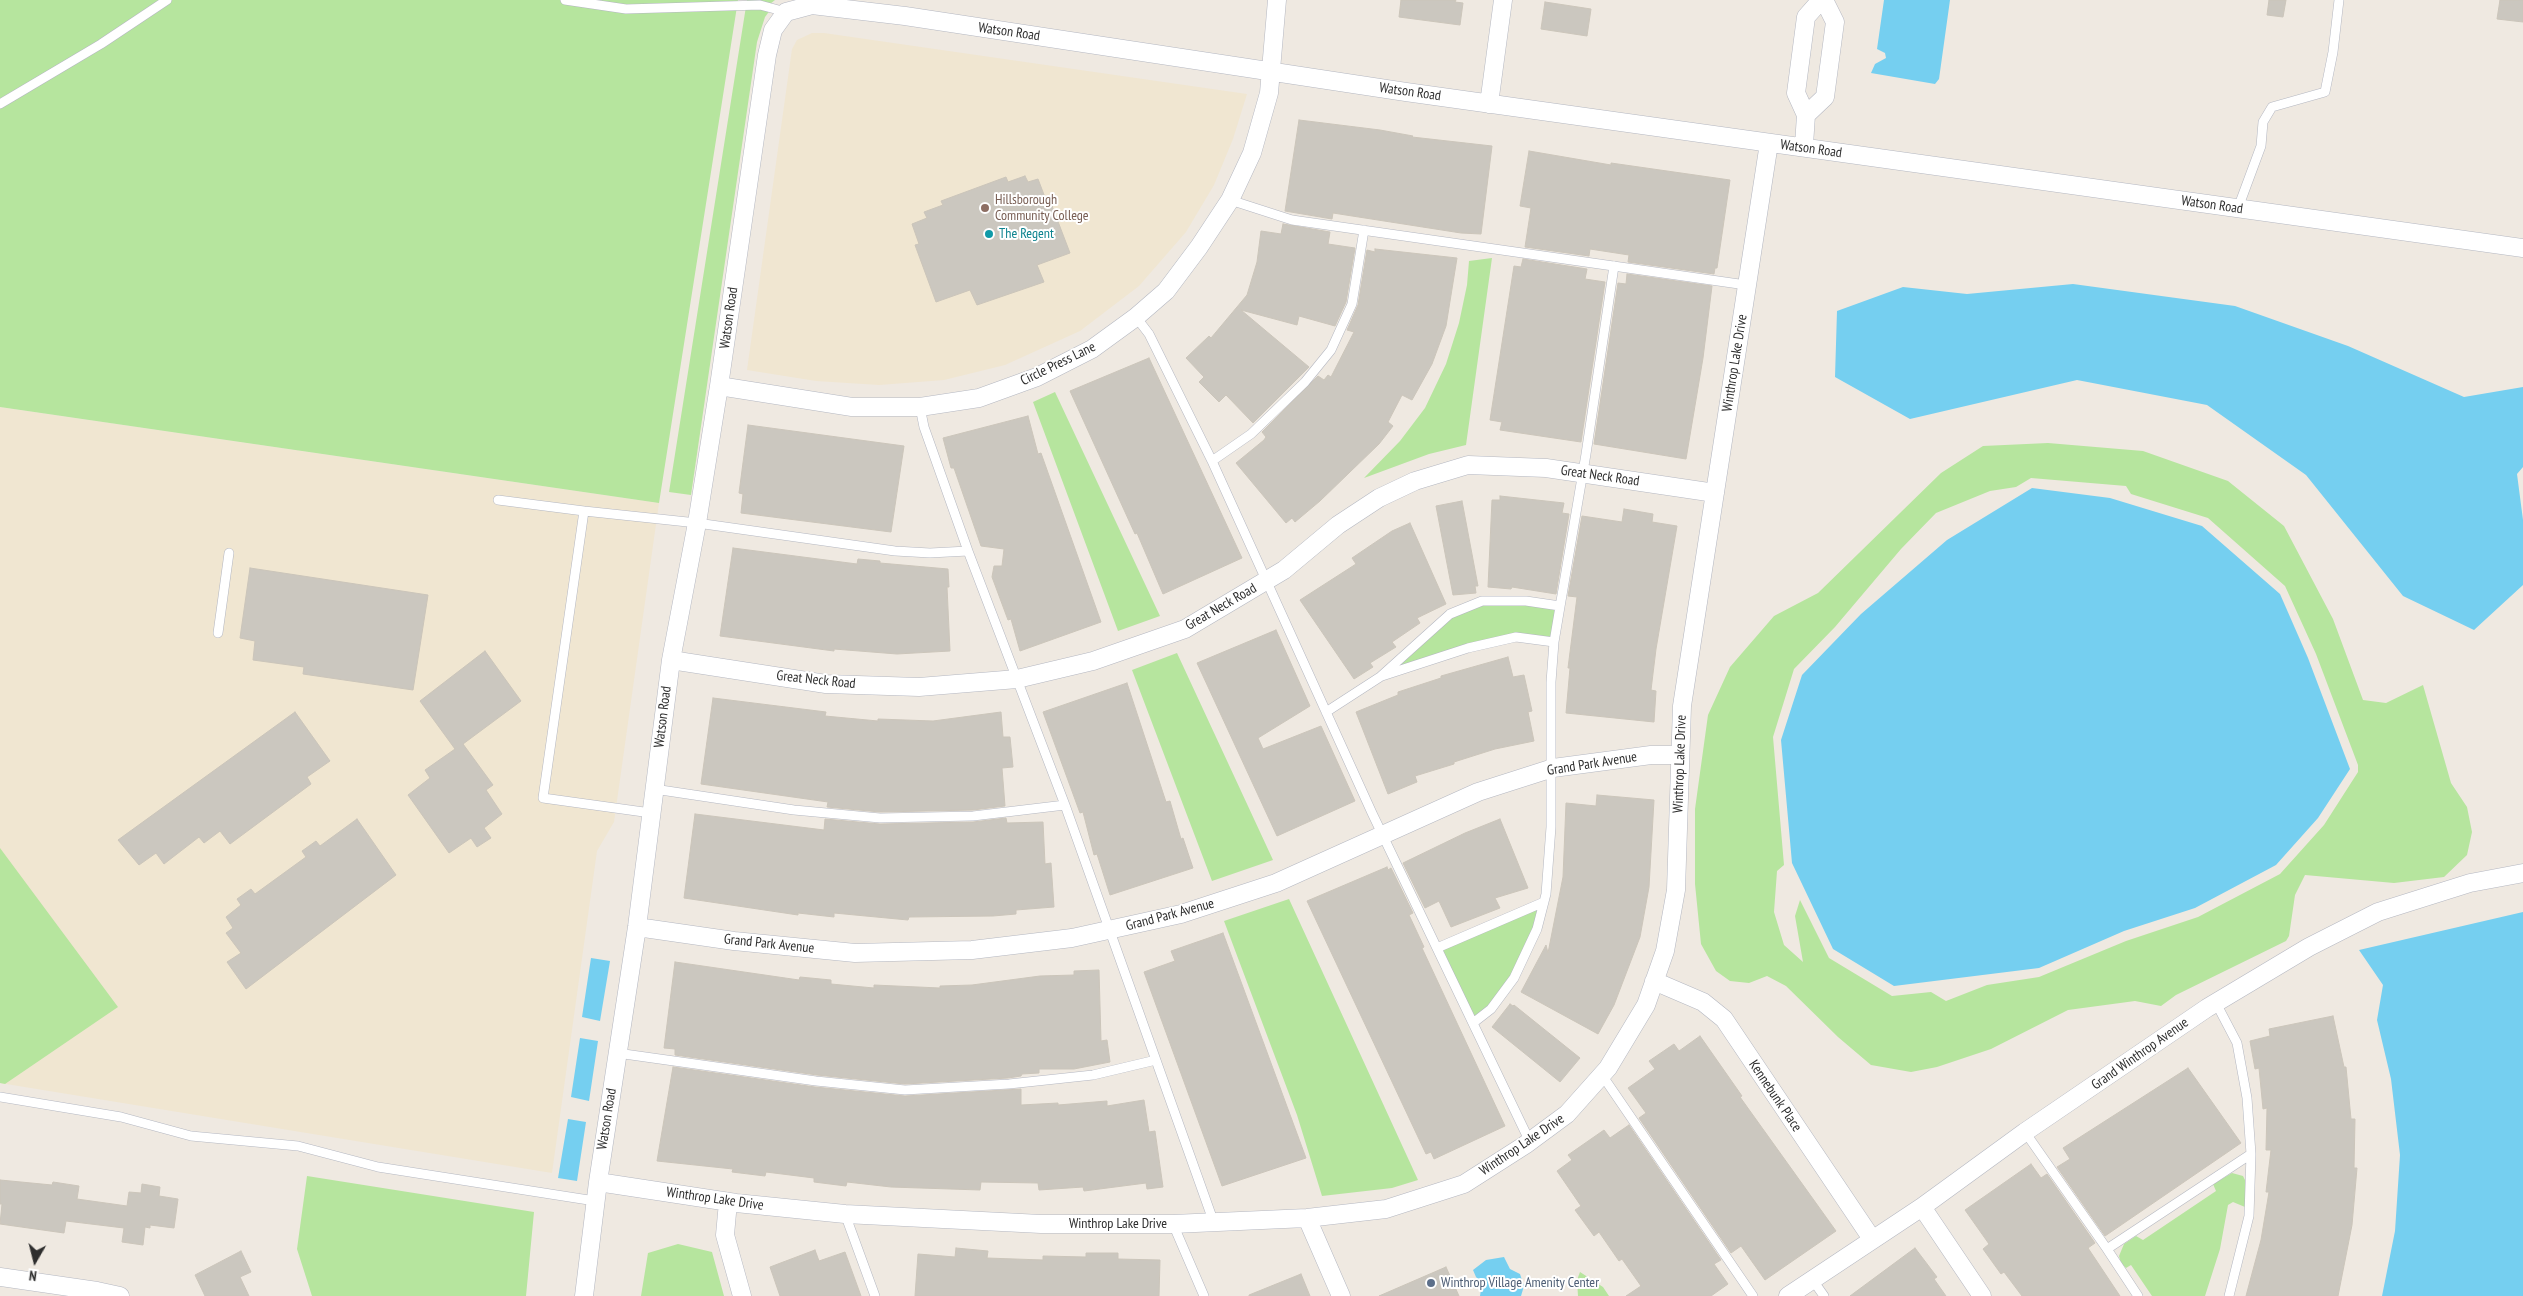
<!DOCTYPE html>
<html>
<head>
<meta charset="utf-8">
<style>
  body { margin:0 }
  #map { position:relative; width:2523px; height:1296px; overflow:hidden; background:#efe9e1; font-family:"PT Sans Narrow",sans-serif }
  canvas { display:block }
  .north { position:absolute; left:10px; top:1236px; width:50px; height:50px; -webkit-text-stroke:4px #fff; paint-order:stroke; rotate:188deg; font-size:14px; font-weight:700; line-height:20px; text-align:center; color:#2e2e2e }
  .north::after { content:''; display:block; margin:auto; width:18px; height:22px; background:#2e2e2e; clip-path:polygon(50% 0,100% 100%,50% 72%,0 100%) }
</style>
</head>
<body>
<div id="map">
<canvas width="2523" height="1296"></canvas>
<div class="north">N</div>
</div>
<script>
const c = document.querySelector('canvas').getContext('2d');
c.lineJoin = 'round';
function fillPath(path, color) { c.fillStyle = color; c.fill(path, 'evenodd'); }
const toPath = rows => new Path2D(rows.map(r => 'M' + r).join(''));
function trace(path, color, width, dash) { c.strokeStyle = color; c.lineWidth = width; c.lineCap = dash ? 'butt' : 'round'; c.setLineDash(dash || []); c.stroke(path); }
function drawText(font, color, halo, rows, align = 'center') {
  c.font = font + ' "PT Sans Narrow",sans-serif'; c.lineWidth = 4; c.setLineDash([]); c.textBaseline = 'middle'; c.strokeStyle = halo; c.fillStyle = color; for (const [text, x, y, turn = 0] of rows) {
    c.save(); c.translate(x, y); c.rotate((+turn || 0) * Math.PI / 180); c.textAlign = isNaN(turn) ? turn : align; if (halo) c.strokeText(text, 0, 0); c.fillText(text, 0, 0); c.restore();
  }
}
fillPath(toPath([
  [812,33,824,33,1247,94,1233,139,1214,185,1186,232,1139,286,1080,331,1005,365,944,380,879,385,816,381,747,370,792,49,797,40],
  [0,407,659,503,614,822,597,851,552,1173,0,1083]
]), '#f0e6d1');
fillPath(toPath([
  [0,0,738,0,659,503,0,407],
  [747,0,775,0,770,4,771,9,765,17,757,42,691,495,669,492],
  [1492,258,1466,445,1429,454,1364,478,1400,441,1425,408,1446,364,1459,323,1467,285,1469,261],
  [1055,392,1160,616,1118,631,1033,402],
  [2048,443,2143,451,2228,481,2284,526,2333,619,2363,700,2386,703,2423,685,2451,783,2467,807,2472,832,2467,855,2444,877,2394,883,2305,875,2295,895,2289,936,2286,941,2176,995,2161,1006,2135,1001,2068,1010,1991,1049,1937,1067,1911,1072,1871,1065,1838,1037,1786,986,1767,976,1749,983,1730,981,1716,971,1701,944,1695,884,1695,809,1708,715,1730,667,1774,616,1818,593,1941,473,1983,446],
  [2031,478,2126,486,2131,494,2208,518,2285,586,2316,654,2358,765,2358,772,2324,825,2280,874,2198,917,2126,941,2039,977,1987,985,1946,1001,1931,992,1892,996,1829,958,1800,900,1795,916,1803,962,1784,945,1774,912,1777,871,1784,865,1773,737,1794,669,1835,627,1901,549,1936,513,1990,491,2016,487],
  [1482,601,1560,606,1554,642,1516,637,1380,677,1450,614],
  [1177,653,1273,860,1212,881,1132,670],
  [0,848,118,1007,5,1084,0,1083],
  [1289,899,1418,1180,1392,1188,1322,1196,1297,1115,1224,921],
  [1544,902,1514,978,1473,1023,1437,948],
  [2232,1173,2243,1176,2248,1186,2245,1207,2233,1202,2228,1205,2220,1249,2205,1296,2152,1296,2131,1265,2126,1268,2121,1263,2119,1256,2124,1244,2136,1236,2143,1240,2216,1191,2213,1184],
  [307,1176,534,1212,526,1296,312,1296,297,1249],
  [678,1244,712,1252,724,1296,641,1296,648,1253],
  [1580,1272,1603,1287,1609,1296,1578,1296,1577,1280]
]), '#b6e59e');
fillPath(toPath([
  [1884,0,1950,0,1939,79,1935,84,1871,73,1875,64,1886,58,1885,53,1877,49],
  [2073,284,2235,306,2348,346,2464,397,2523,387,2523,467,2517,474,2523,520,2523,585,2474,630,2403,596,2306,475,2207,405,2077,380,1910,419,1835,377,1837,311,1903,287,1967,294],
  [2032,488,2110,498,2202,526,2280,594,2308,658,2350,769,2318,818,2276,865,2195,908,2124,931,2039,968,1894,986,1833,949,1792,863,1781,740,1802,675,1861,614,1947,540],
  [2523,912,2523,1296,2382,1296,2395,1231,2400,1155,2391,1079,2377,1020,2383,985,2359,950],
  [591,958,610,961,600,1021,582,1017],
  [580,1038,598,1041,589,1101,571,1097],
  [568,1119,586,1122,577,1181,558,1178],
  [1504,1257,1510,1269,1520,1274,1524,1286,1521,1296,1480,1296,1482,1283,1476,1277,1473,1270,1486,1260]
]), '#75cff0');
const building = toPath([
  [1401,0,1456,0,1455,2,1463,3,1460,25,1399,17,1401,0],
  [2269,0,2286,0,2283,17,2267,15,2269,0],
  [2500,0,2523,0,2523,22,2497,19,2500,0],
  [1545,2,1591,9,1587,36,1541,29,1545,2],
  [1299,120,1380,130,1413,136,1412,137,1492,146,1481,234,1461,233,1333,213,1332,219,1285,211,1299,120],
  [1529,151,1611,165,1611,163,1730,180,1717,268,1715,268,1714,274,1628,262,1629,255,1590,249,1589,256,1525,247,1531,208,1520,206,1529,151],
  [1025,176,1028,182,1038,179,1046,200,1049,198,1070,253,1037,265,1044,282,977,305,970,290,936,302,915,245,919,244,912,224,927,218,924,212,943,205,941,201,1006,177,1008,182,1025,176],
  [1283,224,1330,232,1328,244,1355,248,1346,302,1335,326,1299,316,1297,325,1241,310,1309,367,1253,423,1226,395,1219,402,1199,382,1204,377,1186,358,1209,336,1211,338,1247,295,1257,262,1261,231,1281,234,1283,224],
  [1375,249,1457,258,1446,326,1432,364,1412,400,1402,395,1388,422,1393,426,1379,444,1320,501,1295,522,1292,518,1286,523,1236,463,1264,440,1266,437,1262,432,1318,376,1324,380,1328,375,1331,377,1354,332,1347,330,1358,305,1367,250,1375,252,1375,249],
  [1523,259,1587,269,1585,279,1605,282,1581,442,1500,430,1502,422,1490,420,1514,266,1521,267,1523,259],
  [1627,274,1712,286,1703,358,1686,459,1594,444,1618,283,1626,284,1627,274],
  [1149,358,1242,558,1163,594,1137,533,1135,534,1070,391,1149,358],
  [1028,416,1038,454,1041,453,1101,622,1020,651,1011,619,1008,620,992,577,994,566,1002,566,1004,549,981,546,954,468,951,468,943,438,1028,416],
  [748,425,904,446,891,532,741,513,743,494,739,493,748,425],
  [1500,496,1564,503,1562,513,1569,514,1556,594,1512,587,1511,589,1488,587,1492,500,1500,500,1500,496],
  [1462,501,1478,586,1475,586,1476,593,1453,595,1436,506,1462,501],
  [1624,509,1653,514,1652,522,1677,526,1656,649,1651,690,1656,691,1654,722,1566,713,1570,668,1568,668,1577,597,1568,596,1582,516,1622,522,1624,509],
  [1410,523,1446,604,1417,618,1420,623,1392,642,1396,647,1370,663,1373,667,1354,679,1300,600,1356,564,1352,558,1392,531,1410,523],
  [733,548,857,564,858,559,880,561,880,563,948,569,949,587,947,587,950,651,897,654,834,649,834,651,720,636,733,548],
  [250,568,428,595,413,690,303,674,304,667,253,660,255,641,240,638,250,568],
  [1276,630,1310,706,1258,738,1263,749,1321,726,1355,801,1277,836,1197,663,1276,630],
  [485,651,521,701,463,744,493,785,486,790,502,814,484,828,491,838,477,847,471,838,449,853,408,795,430,778,425,770,455,749,420,701,485,651],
  [1508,657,1513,677,1524,675,1532,711,1528,712,1534,741,1495,749,1454,762,1454,764,1415,776,1417,782,1388,794,1356,712,1398,695,1398,692,1441,678,1441,676,1508,657],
  [1127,683,1166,802,1170,801,1181,839,1183,838,1193,868,1110,895,1097,854,1094,855,1083,812,1080,813,1043,712,1127,683],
  [713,698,826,712,825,716,878,721,878,719,933,721,1001,712,1003,737,1010,737,1013,767,1002,768,1005,806,973,810,880,812,827,807,828,802,701,784,713,698],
  [295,712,330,761,307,777,311,784,230,844,220,831,204,843,199,837,164,864,156,853,139,865,118,840,295,712],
  [1597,795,1654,800,1649,887,1640,937,1614,1005,1598,1034,1521,992,1546,945,1548,953,1563,877,1566,803,1596,806,1597,795],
  [695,814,824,830,825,819,880,824,973,822,1006,818,1007,823,1043,822,1045,864,1051,863,1054,907,1016,910,1016,914,993,916,909,917,908,920,834,913,834,917,798,913,798,915,684,898,695,814],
  [357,819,396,875,246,989,227,962,241,953,226,933,233,928,226,917,241,905,237,899,251,889,255,894,306,857,302,851,316,841,320,846,357,819],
  [1500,819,1528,888,1495,898,1500,908,1451,927,1439,901,1425,908,1403,863,1465,833,1500,819],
  [1387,867,1388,870,1391,868,1413,913,1409,915,1424,947,1422,948,1505,1126,1434,1159,1431,1152,1426,1154,1307,901,1387,867],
  [1223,933,1306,1158,1222,1186,1144,972,1175,961,1171,951,1223,933],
  [675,962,799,980,800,977,831,980,831,984,874,988,874,985,940,988,940,986,972,985,1040,976,1074,975,1074,971,1099,970,1101,1041,1107,1040,1110,1062,1074,1069,1039,1069,1039,1073,1022,1074,1021,1076,1008,1078,905,1084,817,1075,675,1055,675,1049,664,1048,675,962],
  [1510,1004,1513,1006,1514,1005,1580,1058,1560,1082,1492,1027,1510,1004],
  [2333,1016,2344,1067,2346,1067,2351,1119,2355,1119,2354,1168,2357,1168,2352,1225,2338,1296,2246,1296,2261,1240,2269,1192,2266,1192,2271,1150,2266,1150,2267,1108,2263,1109,2259,1068,2255,1069,2250,1041,2270,1036,2269,1029,2333,1016],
  [1700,1036,1742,1096,1740,1097,1836,1231,1765,1280,1741,1246,1731,1253,1639,1118,1646,1113,1628,1088,1655,1069,1649,1061,1674,1044,1679,1051,1700,1036],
  [673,1067,815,1087,905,1096,1021,1089,1021,1105,1058,1103,1058,1105,1107,1101,1107,1106,1144,1100,1149,1132,1155,1131,1163,1187,1147,1189,1146,1183,1084,1191,1083,1187,1039,1190,1038,1183,981,1182,980,1190,891,1187,847,1182,846,1186,814,1182,814,1178,766,1172,765,1176,732,1172,733,1169,657,1161,673,1067],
  [2188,1068,2241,1143,2105,1236,2057,1167,2070,1159,2063,1148,2188,1068],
  [1629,1125,1721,1260,1714,1264,1728,1284,1711,1296,1626,1296,1641,1286,1622,1259,1619,1261,1599,1232,1594,1236,1575,1210,1581,1206,1557,1171,1572,1160,1568,1155,1604,1130,1610,1138,1629,1125],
  [2031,1164,2041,1178,2047,1174,2095,1243,2088,1248,2120,1296,2022,1296,2004,1272,2001,1274,1983,1249,1989,1244,1965,1210,2031,1164],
  [0,1180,52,1185,53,1182,79,1186,77,1199,127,1206,129,1192,141,1193,142,1184,160,1187,159,1196,178,1199,174,1228,150,1225,150,1228,145,1227,143,1245,122,1242,124,1228,66,1221,64,1233,0,1224,2,1204,0,1204,0,1180],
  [956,1248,988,1251,987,1258,1043,1260,1043,1256,1086,1257,1086,1253,1118,1253,1118,1259,1160,1260,1159,1296,915,1296,918,1254,955,1257,956,1248],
  [1915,1248,1937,1277,1934,1279,1946,1296,1850,1296,1915,1248],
  [815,1250,819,1261,845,1252,861,1296,780,1296,770,1267,815,1250],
  [241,1251,251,1272,240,1277,249,1296,205,1296,195,1275,241,1251],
  [1446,1267,1459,1296,1379,1296,1446,1267],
  [1301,1274,1310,1296,1249,1296,1249,1295,1301,1274]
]);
fillPath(building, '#cbc7bf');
trace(building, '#cbc5ba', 1);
const lane = toPath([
  [565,0,626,9,760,5,786,12],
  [0,104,101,44,167,0],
  [1230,200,1292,220,1746,285],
  [2238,208,2261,146,2263,122,2272,107,2325,92,2333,52,2339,0],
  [1136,317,1149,334,1212,461,1372,813,1530,1142],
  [920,407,924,427,968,551,1065,805,1214,1223],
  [1212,461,1251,434,1305,382,1331,350,1352,304,1364,230],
  [498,500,584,511],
  [218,633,229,553],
  [1382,676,1468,648,1516,637,1554,642],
  [1326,712,1380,677,1450,614,1482,601,1526,601,1560,606],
  [654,789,794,810,880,818,973,816,1065,805],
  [651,813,543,798,584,511,697,523,895,551,930,553,968,551],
  [1437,948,1544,902],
  [2216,1003,2237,1043,2247,1098,2251,1154,2249,1216,2229,1296],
  [1473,1023,1491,1009,1514,978,1537,929,1546,894,1551,827,1551,682,1554,642,1586,454,1614,266],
  [617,1053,816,1081,905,1090,1009,1084,1093,1075,1156,1060],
  [1602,1075,1753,1296],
  [0,1097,121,1117,191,1136,298,1146,378,1167,595,1201],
  [2025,1132,2107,1249,2251,1154],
  [845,1214,875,1296],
  [1173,1224,1204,1296],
  [2107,1249,2138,1296],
  [1812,1279,1824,1296]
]);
const street = toPath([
  [1489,104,1503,0],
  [1806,115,1825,97,1835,22,1824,0],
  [1804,145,1806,115,1796,93,1806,17,1821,0],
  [719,386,852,407,920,407,979,398,1037,377,1092,349,1136,317,1166,291,1199,247,1230,200,1252,153,1269,93,1277,0],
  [671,660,826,684,919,687,1017,679,1093,661,1185,629,1284,570,1338,525,1379,498,1415,481,1468,465,1546,468,1715,493],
  [637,927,734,941,855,953,972,950,1072,938,1181,914,1276,883,1478,792,1553,768,1651,755,1680,755],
  [1654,981,1703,1002,1724,1019,1872,1239],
  [598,1182,736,1203,845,1214,1041,1224,1173,1224,1307,1218,1386,1209,1464,1184,1525,1145,1567,1114,1608,1068,1646,1005,1665,951,1676,890,1682,706,1769,143],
  [728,1202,725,1235,742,1296],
  [1922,1207,1982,1296],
  [1307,1218,1341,1296],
  [0,1277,97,1291,120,1296],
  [584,1296,598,1182,637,927,671,660,697,523,719,386,767,55,773,30,786,12,812,5,905,16,1406,92,2523,248],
  [1788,1296,1922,1207,2025,1132,2207,1008,2309,947,2378,912,2470,883,2523,873]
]);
trace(lane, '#b4b7c1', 10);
trace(street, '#b4b7c1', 19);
trace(lane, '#fff', 9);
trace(street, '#fff', 18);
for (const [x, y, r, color] of [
  [985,208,5,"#8d6e63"],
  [989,234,5,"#0f9aa8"],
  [1431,1283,5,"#5c6f8a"]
]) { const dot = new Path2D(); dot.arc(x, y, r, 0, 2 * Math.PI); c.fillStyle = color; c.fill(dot); trace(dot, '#fff', 2); }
drawText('14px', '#2e2e2e', '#fff', [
  ["Watson Road",1009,32,8],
  ["Watson Road",1410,92,8],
  ["Watson Road",1811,149,8],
  ["Watson Road",2212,205,8],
  ["Watson Road",729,318,-82],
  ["Winthrop Lake Drive",1735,363,-81],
  ["Circle Press Lane",1058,364,-26],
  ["Great Neck Road",1600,476,8],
  ["Great Neck Road",1221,607,-30],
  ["Great Neck Road",816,680,6],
  ["Watson Road",663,717,-83],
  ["Grand Park Avenue",1592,764,-9],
  ["Winthrop Lake Drive",1680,764,-88],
  ["Grand Park Avenue",1170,915,-15],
  ["Grand Park Avenue",769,944,6],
  ["Grand Winthrop Avenue",2140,1054,-35],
  ["Kennebunk Place",1775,1096,56],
  ["Watson Road",607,1119,-81],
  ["Winthrop Lake Drive",1522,1145,-34],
  ["Winthrop Lake Drive",715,1199,8],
  ["Winthrop Lake Drive",1118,1224]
]);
drawText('14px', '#785e54', '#fff', [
  ["Hillsborough",995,200],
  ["Community College",995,216]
], 'left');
drawText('14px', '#0d838f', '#fff', [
  ["The Regent",999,234]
], 'left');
drawText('14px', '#4e5e75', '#fff', [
  ["Winthrop Village Amenity Center",1441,1283]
], 'left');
</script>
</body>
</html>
